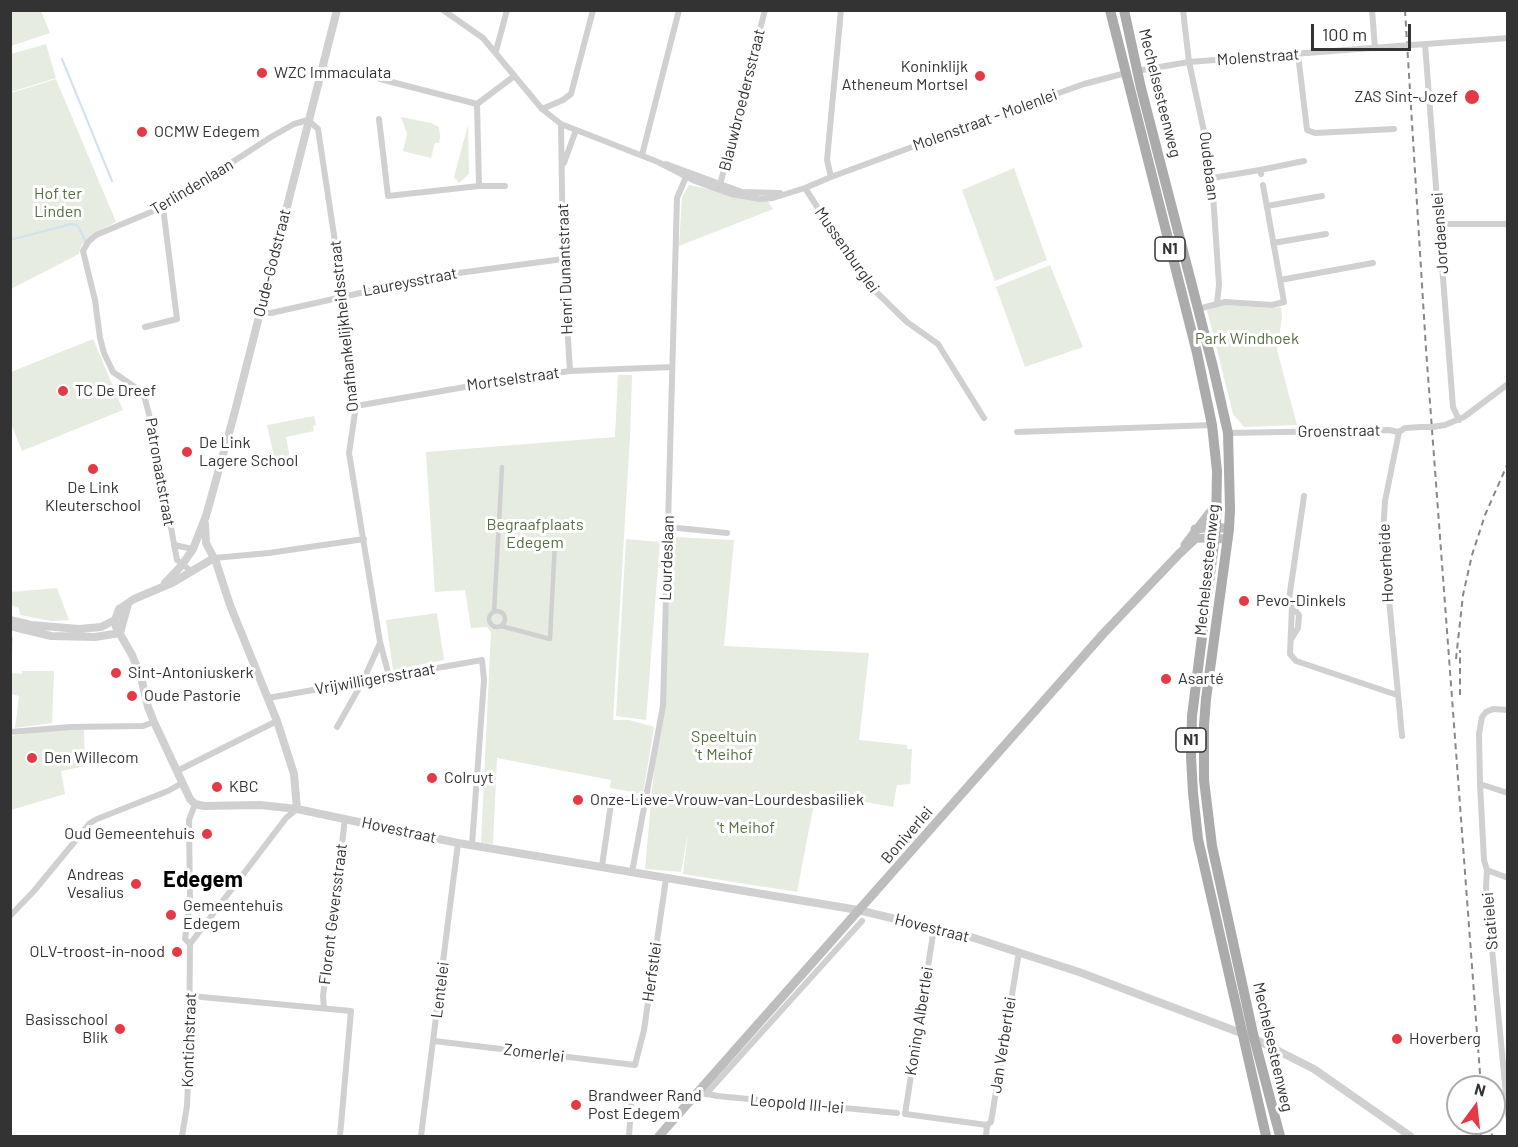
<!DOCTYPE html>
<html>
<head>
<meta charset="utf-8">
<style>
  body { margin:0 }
  #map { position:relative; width:1518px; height:1147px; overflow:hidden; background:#fff; font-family:Barlow,sans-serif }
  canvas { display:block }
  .frame { position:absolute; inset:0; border:12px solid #333; pointer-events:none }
  .north { position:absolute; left:1446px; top:1075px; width:60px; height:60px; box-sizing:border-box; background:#fff; border:2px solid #adadad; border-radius:50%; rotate:15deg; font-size:16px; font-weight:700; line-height:24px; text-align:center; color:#333 }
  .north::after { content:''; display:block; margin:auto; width:21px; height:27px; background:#e63946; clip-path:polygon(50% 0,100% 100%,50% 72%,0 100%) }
  .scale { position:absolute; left:1311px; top:24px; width:100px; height:27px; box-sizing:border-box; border:3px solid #333; border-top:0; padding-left:8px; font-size:18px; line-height:21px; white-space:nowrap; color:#333; -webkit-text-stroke:4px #fff; paint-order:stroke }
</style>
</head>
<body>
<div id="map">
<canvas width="1518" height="1147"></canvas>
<div class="frame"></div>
<div class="north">N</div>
<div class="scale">100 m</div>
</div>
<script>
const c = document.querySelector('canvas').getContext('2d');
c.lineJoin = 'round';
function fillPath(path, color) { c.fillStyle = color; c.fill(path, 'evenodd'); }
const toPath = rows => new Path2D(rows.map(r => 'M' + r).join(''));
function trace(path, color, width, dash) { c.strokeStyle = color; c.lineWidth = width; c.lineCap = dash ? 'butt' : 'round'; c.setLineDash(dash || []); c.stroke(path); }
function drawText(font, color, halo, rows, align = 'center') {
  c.font = font + ' Barlow,sans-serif'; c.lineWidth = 6; c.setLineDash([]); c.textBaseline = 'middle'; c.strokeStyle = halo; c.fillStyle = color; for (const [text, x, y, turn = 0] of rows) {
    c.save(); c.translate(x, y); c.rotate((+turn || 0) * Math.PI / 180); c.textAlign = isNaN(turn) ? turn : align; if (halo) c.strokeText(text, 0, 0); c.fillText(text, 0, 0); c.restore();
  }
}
fillPath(toPath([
  [11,10,41,11,50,33,11,46],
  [46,44,56,78,11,92,11,54],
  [56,79,116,222,92,234,81,246,79,254,11,289,11,93],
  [401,117,431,123,439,127,440,137,439,143,435,143,431,158,403,151,407,134],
  [468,125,469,174,459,183,454,177],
  [1014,168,1047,260,995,281,962,190],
  [689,185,768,201,773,209,679,246,682,197],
  [1050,265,1083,347,1025,367,996,287],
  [1225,305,1273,308,1281,307,1282,318,1277,350,1297,425,1244,427,1233,414,1207,310],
  [93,339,123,410,22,451,11,423,11,372],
  [618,375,632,375,630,437,613,720,629,720,654,727,643,794,610,788,611,780,497,758,493,844,481,843,491,632,487,627,471,628,465,590,435,592,426,452,615,437],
  [314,416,316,425,313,426,314,431,286,437,290,458,275,461,267,425],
  [675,537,734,540,724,646,869,653,859,740,907,745,907,749,912,749,910,784,897,785,893,807,816,793,797,892,683,874,688,833,681,872,645,869],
  [626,539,660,542,646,720,616,716],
  [57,588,69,620,51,621,20,615,19,608,11,605,11,592],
  [437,613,444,660,393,670,386,620],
  [10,637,13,637,11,673,22,674,22,671,54,671,52,723,15,728,19,696,11,694],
  [50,730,84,730,85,766,61,771,65,794,11,810,10,736]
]), '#e6ecdf');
trace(toPath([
  [62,59,112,181],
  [10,240,71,224,78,226,85,240]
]), '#cfe2ee', 2);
trace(toPath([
  '489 619a8 8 0 1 1 16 0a8 8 0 1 1-16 0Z',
  [494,612,502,467],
  [501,626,550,639,555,542]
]), '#d0d0d0', 4.5);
trace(toPath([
  [443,10,483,38,542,109,561,124,658,162,695,181,731,194,760,199,773,198,805,188,831,177,1042,99,1084,84,1126,73],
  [1183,10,1189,62,1211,164,1219,285,1217,303],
  [1372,10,1375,48],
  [1425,44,1453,407,1459,420],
  [1412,45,1508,38],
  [496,51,507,10],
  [1298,54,1307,130,1315,133,1394,129],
  [1136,71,1189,62,1398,46],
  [380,79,477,104],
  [542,109,563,100,571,94,593,10],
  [379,119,388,196,479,186,477,104,513,77],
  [561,124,563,259,570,371],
  [642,155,679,10],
  [564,163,576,130],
  [666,164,742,192,780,193],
  [1260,170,1304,161],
  [831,177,827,160,841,10],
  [1212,178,1260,170,1261,174],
  [479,186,505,186],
  [805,188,866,282,907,322,938,344,984,418],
  [719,189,765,10],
  [1267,206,1322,196],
  [1440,224,1508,224],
  [1273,243,1326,234],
  [1280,280,1373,263],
  [1198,309,1225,302,1272,305,1284,302,1263,185],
  [259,312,271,313,436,276,563,259],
  [145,327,177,319,163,207],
  [356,406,505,380,570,371,672,367],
  [1432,427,1445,425,1464,417,1508,384],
  [1017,432,1212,425],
  [1399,432,1385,501,1383,536,1402,736],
  [1228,433,1389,430,1399,432,1405,428,1421,427],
  [1304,496,1289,599,1292,606,1290,654,1296,661,1397,695],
  [668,527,727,533],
  [174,545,193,549],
  [214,558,269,553,364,539],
  [191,571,177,560,153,430,145,399,142,392,113,372,104,353,100,338,95,300,83,251,88,242,96,235,163,207,271,137,294,124,308,120,318,129,343,295,356,406,349,453,380,642,389,676],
  [1292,638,1298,628,1299,615,1292,606],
  [268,698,482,660,484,680,472,845],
  [1508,710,1493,709,1486,712,1482,717,1479,734,1480,784,1484,860,1487,870,1486,887,1508,1115],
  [337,727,363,681,380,643],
  [10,732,70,727,143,726,154,722],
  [177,771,277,721],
  [1480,784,1508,793],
  [602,866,612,797,646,803],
  [1487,870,1508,878],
  [632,872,663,706,677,198,686,177],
  [10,916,34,891,90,823,97,819,168,791,182,783],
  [934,928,905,1114,987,1125],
  [190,944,286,818,297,809],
  [190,944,185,939,190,901,189,820,195,804],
  [191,996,351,1011,340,1136],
  [324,1008,323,996,345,819],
  [434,1041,635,1065,644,1030,666,879],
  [703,1093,717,1096,897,1113],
  [706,1094,862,921],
  [182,1136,187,1106,189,1058,190,944],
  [421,1136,458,843],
  [629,1136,632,1095],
  [986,1136,987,1125,991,1122,1019,952]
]), '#d0d0d0', 6);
trace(toPath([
  [205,524,206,543,216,562,230,605,277,721,294,774,297,809],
  [214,558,172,583,134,599,119,609,115,620,116,627,132,655,141,677,148,707,154,722,190,799,195,804,204,806,260,805,297,809,458,843,858,910,971,937,1079,972,1249,1036,1314,1069,1410,1136],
  [165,583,182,565,193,549,206,516,234,415,337,10],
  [10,620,31,625,79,629,101,627,115,620],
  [10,626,51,636,95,637,120,633],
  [120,633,128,604]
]), '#d0d0d0', 8);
trace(toPath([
  [1195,529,1216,527,1229,529],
  [1185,545,1217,503],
  [659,1136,1103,634,1179,554,1196,538,1228,539]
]), '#bdbdbd', 9);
trace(toPath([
  [1110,10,1197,353,1212,425,1217,471,1216,527,1192,716,1191,757,1193,793,1198,839,1266,1136],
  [1124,10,1141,88,1213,367,1228,433,1230,509,1229,529,1206,699,1204,725,1204,780,1212,846,1254,1038,1280,1136]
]), '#ababab', 10);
trace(toPath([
  [1405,10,1426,349,1481,1087],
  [1456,659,1463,595,1472,555,1485,515,1508,463],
  [1460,695,1460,650],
  [1480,1123,1481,1136],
  [1491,1123,1492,1136]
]), '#888', 2, [6, 4.5]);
trace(toPath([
  [1398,46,1412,45],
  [1421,427,1432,427]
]), '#d0d0d0', 6);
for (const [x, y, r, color] of [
  [262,73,6,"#e63946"],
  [980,76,6,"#e63946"],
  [1472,97,8,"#e63946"],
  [142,132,6,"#e63946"],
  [63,391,6,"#e63946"],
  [187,452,6,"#e63946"],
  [93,469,6,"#e63946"],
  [1244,601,6,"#e63946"],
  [116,673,6,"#e63946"],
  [1166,679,6,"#e63946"],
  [132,696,6,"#e63946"],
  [32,758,6,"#e63946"],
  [432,778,6,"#e63946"],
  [217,787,6,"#e63946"],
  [578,800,6,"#e63946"],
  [207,834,6,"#e63946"],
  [136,884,6,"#e63946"],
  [171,915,6,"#e63946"],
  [177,952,6,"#e63946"],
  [120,1029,6,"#e63946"],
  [1397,1039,6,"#e63946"],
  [576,1105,6,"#e63946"]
]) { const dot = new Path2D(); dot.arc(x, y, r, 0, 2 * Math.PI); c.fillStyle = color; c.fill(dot); trace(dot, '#fff', 2); }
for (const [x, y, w] of [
  [1170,249,30],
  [1191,740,30]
]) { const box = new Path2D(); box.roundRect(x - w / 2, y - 12, w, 24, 4.5); c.fillStyle = '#fff'; c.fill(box); trace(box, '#333', 1.5); }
drawText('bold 15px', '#333', null, [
  ["N1",1170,249],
  ["N1",1191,740]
]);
drawText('16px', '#333', '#fff', [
  ["Molenstraat",1258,57,-4],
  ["Mechelsesteenweg",1160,93,76],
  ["Blauwbroedersstraat",742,100,-76],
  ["Molenstraat - Molenlei",985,120,-20],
  ["Oudebaan",1209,166,83],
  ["Terlindenlaan",192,187,-31],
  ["Jordaenslei",1440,233,-94],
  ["Mussenburglei",847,250,55],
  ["Oude-Godstraat",272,263,-76],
  ["Henri Dunantstraat",565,269,-92],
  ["Laureysstraat",410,282,-11],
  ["Onafhankelijkheidsstraat",344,326,-96],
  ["Mortselstraat",513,379,-8],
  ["Groenstraat",1339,431,-1],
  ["Patronaatstraat",160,472,80],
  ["Lourdeslaan",667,558,-88],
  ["Hoverheide",1386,563,-93],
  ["Mechelsesteenweg",1207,570,-84],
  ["Vrijwilligersstraat",375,679,-10],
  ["Hovestraat",399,830,12],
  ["Boniverlei",907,835,-49],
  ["Florent Geversstraat",333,914,-83],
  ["Statielei",1490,921,-95],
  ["Hovestraat",932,928,14],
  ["Herfstlei",652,972,-82],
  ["Lentelei",440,990,-83],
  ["Koning Albertlei",919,1021,-81],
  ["Kontichstraat",189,1040,-88],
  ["Jan Verbertlei",1003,1045,-81],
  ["Mechelsesteenweg",1273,1047,77],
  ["Zomerlei",534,1053,7],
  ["Leopold III-lei",797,1104,5]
]);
drawText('16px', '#333', '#fff', [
  ["Koninklijk",968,67,"right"],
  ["Atheneum Mortsel",968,85,"right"],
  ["WZC Immaculata",274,73],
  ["ZAS Sint-Jozef",1458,97,"right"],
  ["OCMW Edegem",154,132],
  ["TC De Dreef",75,391],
  ["De Link",199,443],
  ["Lagere School",199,461],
  ["De Link",93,488,"center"],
  ["Kleuterschool",93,506,"center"],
  ["Pevo-Dinkels",1256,601],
  ["Sint-Antoniuskerk",128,673],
  ["Asarté",1178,679],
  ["Oude Pastorie",144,696],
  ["Den Willecom",44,758],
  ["Colruyt",444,778],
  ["KBC",229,787],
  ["Onze-Lieve-Vrouw-van-Lourdesbasiliek",590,800],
  ["Oud Gemeentehuis",195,834,"right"],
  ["Andreas",124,875,"right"],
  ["Vesalius",124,893,"right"],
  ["Gemeentehuis",183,906],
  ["Edegem",183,924],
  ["OLV-troost-in-nood",165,952,"right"],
  ["Basisschool",108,1020,"right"],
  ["Blik",108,1038,"right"],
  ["Hoverberg",1409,1039],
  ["Brandweer Rand",588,1096],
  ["Post Edegem",588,1114]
], 'left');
drawText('16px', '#56703f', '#fff', [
  ["Hof ter",58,194],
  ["Linden",58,212],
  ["Park Windhoek",1247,339],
  ["Begraafplaats",535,525],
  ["Edegem",535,543],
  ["Speeltuin",724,737],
  ["'t Meihof",724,755],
  ["'t Meihof",746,828]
]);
drawText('bold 22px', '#000', '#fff', [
  ["Edegem",203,880]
]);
</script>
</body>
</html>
